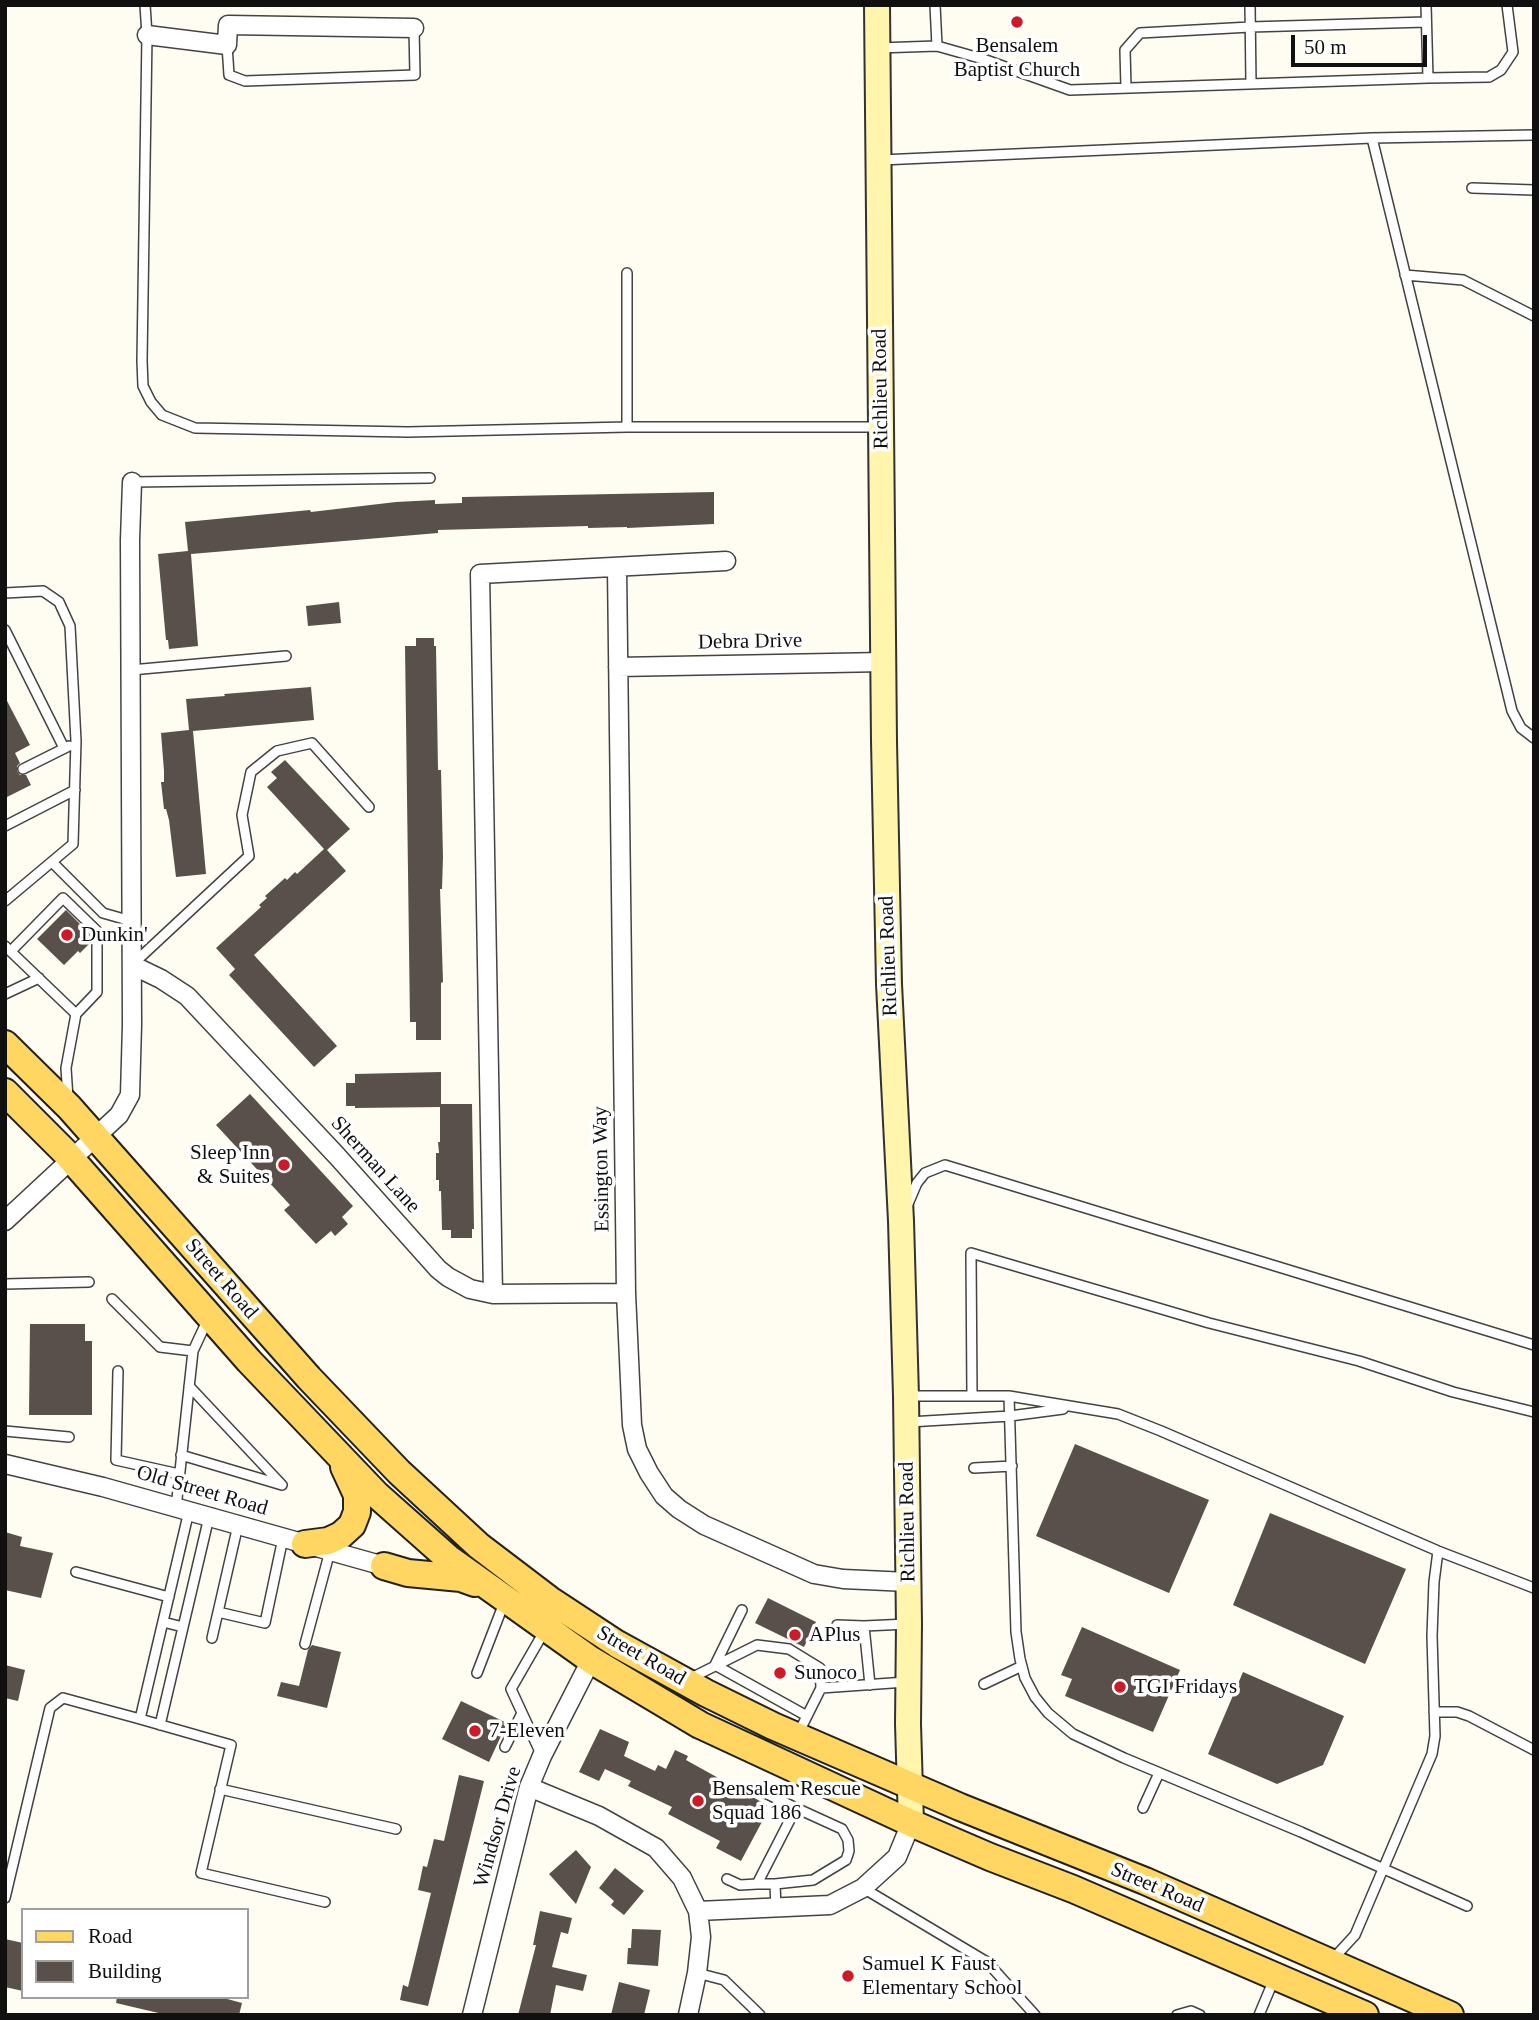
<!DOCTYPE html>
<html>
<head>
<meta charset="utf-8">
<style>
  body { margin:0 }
  #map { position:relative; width:1539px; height:2020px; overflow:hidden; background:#fffcf2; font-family:Georgia,serif }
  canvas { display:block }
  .frame { position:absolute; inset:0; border:7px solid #101010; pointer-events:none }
  .legend { position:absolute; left:21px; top:1908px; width:228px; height:91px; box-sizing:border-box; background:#fff; border:2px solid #9f9f9f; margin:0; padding:9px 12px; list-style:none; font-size:21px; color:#101010 }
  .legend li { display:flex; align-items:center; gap:14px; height:35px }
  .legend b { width:35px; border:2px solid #9f9f9f }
  .scale { position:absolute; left:1291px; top:35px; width:136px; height:32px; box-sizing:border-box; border:4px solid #101010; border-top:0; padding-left:9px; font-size:21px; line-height:24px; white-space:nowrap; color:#101010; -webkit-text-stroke:5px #fff; paint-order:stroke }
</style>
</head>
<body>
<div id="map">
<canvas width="1539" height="2020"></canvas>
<div class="frame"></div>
<ul class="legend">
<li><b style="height:9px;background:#ffd662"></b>Road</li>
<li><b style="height:19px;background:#59504b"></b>Building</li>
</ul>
<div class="scale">50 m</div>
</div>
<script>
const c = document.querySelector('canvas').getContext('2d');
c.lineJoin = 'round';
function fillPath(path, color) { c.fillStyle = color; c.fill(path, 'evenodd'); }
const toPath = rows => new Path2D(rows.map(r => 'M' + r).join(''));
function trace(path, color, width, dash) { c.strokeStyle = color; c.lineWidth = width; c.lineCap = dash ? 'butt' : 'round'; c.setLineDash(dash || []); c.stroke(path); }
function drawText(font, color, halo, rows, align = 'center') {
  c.font = font + ' Georgia,serif'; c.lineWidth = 7; c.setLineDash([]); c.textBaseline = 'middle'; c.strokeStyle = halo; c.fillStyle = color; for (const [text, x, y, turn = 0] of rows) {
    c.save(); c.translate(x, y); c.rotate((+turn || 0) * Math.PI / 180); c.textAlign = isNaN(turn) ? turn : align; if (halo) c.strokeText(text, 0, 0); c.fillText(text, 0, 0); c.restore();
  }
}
fillPath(toPath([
  [714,492,714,524,627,528,627,527,588,528,588,526,438,530,438,533,191,554,198,646,169,649,168,640,166,640,158,554,188,551,185,522,310,510,311,512,396,502,435,500,435,504,462,503,462,497],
  [339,602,341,623,308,626,306,606],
  [416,638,434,638,434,646,436,646,438,770,441,770,443,857,442,889,440,889,443,982,441,983,441,1040,416,1040,416,1022,410,1022,405,646,416,646],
  [311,687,314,720,193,731,206,874,176,877,169,820,166,809,164,809,161,782,164,782,164,771,161,733,189,730,186,699,225,696,224,694],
  [5,697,30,745,15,753,20,763,17,766,17,771,20,775,26,775,31,785,5,798],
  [285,760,350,829,327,850,346,871,254,955,337,1046,314,1067,229,975,235,969,216,948,261,907,259,905,267,898,265,896,285,878,287,880,295,872,297,874,324,849,267,787,277,778,271,772],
  [66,910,90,934,90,943,80,953,78,951,64,965,37,939],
  [441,1072,441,1104,472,1104,474,1229,472,1229,472,1238,451,1238,451,1230,442,1230,441,1191,439,1191,439,1180,436,1180,436,1153,439,1153,438,1142,440,1142,440,1107,355,1108,355,1106,346,1106,346,1083,355,1083,355,1074],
  [250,1094,353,1206,342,1217,348,1224,335,1236,331,1231,316,1244,284,1210,290,1205,216,1125],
  [30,1324,85,1324,85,1341,92,1341,92,1415,29,1415],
  [1075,1444,1209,1500,1169,1593,1036,1536],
  [1270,1513,1406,1569,1365,1664,1233,1605],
  [5,1532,22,1537,20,1546,53,1553,41,1598,5,1590],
  [768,1598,816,1622,804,1647,755,1623],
  [1082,1627,1180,1670,1153,1732,1065,1696,1072,1679,1061,1675],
  [312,1645,341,1652,327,1708,277,1696,281,1682,299,1686,308,1650],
  [5,1665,25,1670,18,1701,5,1698],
  [1243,1672,1344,1716,1323,1765,1277,1784,1208,1754],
  [461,1701,507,1723,489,1762,442,1739],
  [600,1729,629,1742,624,1756,655,1771,658,1765,666,1769,675,1750,688,1756,686,1760,767,1805,761,1816,764,1818,741,1861,716,1848,720,1841,668,1814,672,1807,628,1786,631,1781,605,1769,599,1781,579,1772],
  [459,1775,484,1781,428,2006,400,2000,403,1985,408,1987,431,1893,418,1890,423,1866,427,1867,434,1839,444,1841],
  [576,1850,591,1867,576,1904,549,1874],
  [615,1868,644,1891,624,1915,611,1905,614,1901,599,1888],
  [540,1911,572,1918,568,1934,561,1932,552,1967,587,1975,583,1991,556,1985,550,2015,518,2015,536,1945,533,1945],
  [632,1929,661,1930,658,1966,627,1964,628,1948,631,1948],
  [5,1939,23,1943,23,1991,5,1987],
  [619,1982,650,1990,644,2015,611,2015],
  [117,1997,220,1997,242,2003,239,2015,167,2015,116,2003]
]), '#59504b');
const lane = toPath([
  [145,5,147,35,142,361,143,386,151,402,162,415,195,428,408,432,627,427,880,427],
  [935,5,937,46],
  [1250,5,1251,84],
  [227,45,229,75,245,81,415,75,414,28],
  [878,48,937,46,983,59,1070,90,1428,78,1426,5],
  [1428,78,1489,77,1501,70,1513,52,1507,5],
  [1126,88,1125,50,1140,33,1250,27,1426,22],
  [1372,138,1512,711,1521,728,1534,738],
  [881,160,1372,138,1534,135],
  [1472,188,1534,190],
  [1405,275,1463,280,1534,316],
  [627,427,627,273],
  [132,482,430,478],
  [5,593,43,591,59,602,70,626,76,741,73,844,5,901],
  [5,630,64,748],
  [131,670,286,656],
  [23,769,69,746],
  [5,826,75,790],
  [52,862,103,913,131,921],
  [5,946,76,1014],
  [11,951,63,898,97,931,97,992,76,1014,66,1068,68,1099],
  [133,964,249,856,242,815,251,772,277,751,312,743,369,807],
  [5,994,39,978],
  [908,1204,917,1183,925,1173,945,1165,1534,1345],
  [5,1284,89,1282],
  [112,1299,160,1347,193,1351],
  [118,1371,116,1460,179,1474],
  [907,1396,1009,1396,1118,1414,1161,1431,1438,1551,1534,1588],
  [972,1396,971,1253,1209,1323,1359,1361,1453,1392,1534,1412],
  [1009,1396,1016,1632,1020,1659,1025,1678,1035,1697,1048,1713,1073,1734,1124,1758,1301,1832,1467,1906],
  [909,1422,1010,1416,1063,1409],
  [5,1431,69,1437],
  [181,1455,282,1485,189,1386],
  [974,1468,1012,1466],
  [176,1508,193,1351,207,1321],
  [238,1525,218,1612,265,1623,283,1538],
  [76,1572,169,1597],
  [742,1610,715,1665,807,1716],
  [163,1622,183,1627],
  [837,1625,864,1626,908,1624],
  [864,1626,870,1685],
  [212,1638,218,1612],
  [305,1644,330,1551],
  [477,1673,504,1603],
  [689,1679,757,1645,789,1649,820,1668,821,1688],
  [984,1684,1022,1666],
  [1434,1712,1457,1712,1469,1716,1534,1750],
  [140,1719,231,1745,201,1873,325,1902],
  [160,1725,209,1517],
  [798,1734,821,1688,906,1682],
  [505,1747,522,1713],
  [541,1754,511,1689,545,1630],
  [755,1788,796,1808],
  [220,1789,396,1829],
  [1143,1808,1159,1773],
  [727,1879,740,1885,757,1884],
  [775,1884,813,1880,846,1860,849,1851,848,1840,842,1829,796,1808,757,1884,775,1884,776,1909],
  [863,1888,987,1962,1035,2015],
  [5,1898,50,1708,63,1698,140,1719,189,1511],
  [1332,1960,1355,1935,1432,1754,1435,1736,1432,1636,1434,1582,1438,1551],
  [697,1973,724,1980,760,2015],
  [1177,2015,1191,2011,1200,2015],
  [1259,2015,1275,1977]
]);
const street = toPath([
  [147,35,227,45,228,25,414,28],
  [617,568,626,1293,632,1425,637,1449,649,1473,664,1496,679,1509,704,1525,814,1574,843,1579,908,1582],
  [618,667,884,662],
  [132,965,161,979,187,996,337,1156,438,1269,448,1277,470,1289,493,1294,626,1293],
  [5,1221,119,1115,130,1095,132,1025,130,540,132,482],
  [493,1294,480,574,726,561],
  [5,1464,103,1487,384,1566],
  [529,1787,599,1816,656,1848,682,1878,698,1911,701,1937,697,1973,688,2015],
  [698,1911,830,1905,863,1888,897,1857,911,1823],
  [472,2015,529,1787,542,1756,591,1660]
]);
const secondary = toPath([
  [877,5,884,741,889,984,901,1221,906,1396,909,1624,908,1724,911,1823]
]);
const primary = toPath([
  [5,1044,69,1107,309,1378,399,1472,479,1546,550,1600,617,1644,706,1693,773,1726,960,1807,1145,1881,1450,2015],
  [5,1092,65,1152,249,1361,377,1495,448,1558,591,1660,700,1725,911,1823,990,1857,1073,1889,1365,2015],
  [305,1544,328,1541,341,1535,352,1525,357,1512,357,1495,344,1467],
  [384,1566,408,1573,461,1578,475,1583]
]);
trace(lane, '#434343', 12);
trace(street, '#434343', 21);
trace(secondary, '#323232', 28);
trace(primary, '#212121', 30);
trace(lane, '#fff', 9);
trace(street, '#fff', 18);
trace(secondary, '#fff5ad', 24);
trace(primary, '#ffd662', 26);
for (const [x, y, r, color] of [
  [1017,22,7,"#cc1b27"],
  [67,935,7,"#cc1b27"],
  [284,1165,7,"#cc1b27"],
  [795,1635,7,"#cc1b27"],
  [780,1673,7,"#cc1b27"],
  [1120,1687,7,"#cc1b27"],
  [475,1731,7,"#cc1b27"],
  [698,1801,7,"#cc1b27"],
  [848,1976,7,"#cc1b27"]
]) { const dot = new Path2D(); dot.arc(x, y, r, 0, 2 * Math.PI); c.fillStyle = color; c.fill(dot); trace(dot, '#fff', 2.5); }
drawText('21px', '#101010', '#fff', [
  ["Bensalem",1017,46,"center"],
  ["Baptist Church",1017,70,"center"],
  ["Dunkin'",81,935],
  ["Sleep Inn",270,1153,"right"],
  ["& Suites",270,1177,"right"],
  ["APlus",809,1635],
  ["Sunoco",794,1673],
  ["TGI Fridays",1134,1687],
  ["7-Eleven",489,1731],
  ["Bensalem Rescue",712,1789],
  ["Squad 186",712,1813],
  ["Samuel K Faust",862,1964],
  ["Elementary School",862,1988]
], 'left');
drawText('21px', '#101010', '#fff', [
  ["Richlieu Road",881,389,-91],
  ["Debra Drive",750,642,-1],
  ["Richlieu Road",889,956,-92],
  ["Sherman Lane",375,1165,48],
  ["Essington Way",602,1169,-91],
  ["Street Road",221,1279,49],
  ["Old Street Road",202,1491,16],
  ["Richlieu Road",908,1522,-91],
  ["Street Road",641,1656,30],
  ["Windsor Drive",498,1827,-74],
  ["Street Road",1157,1888,23]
]);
</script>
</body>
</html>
